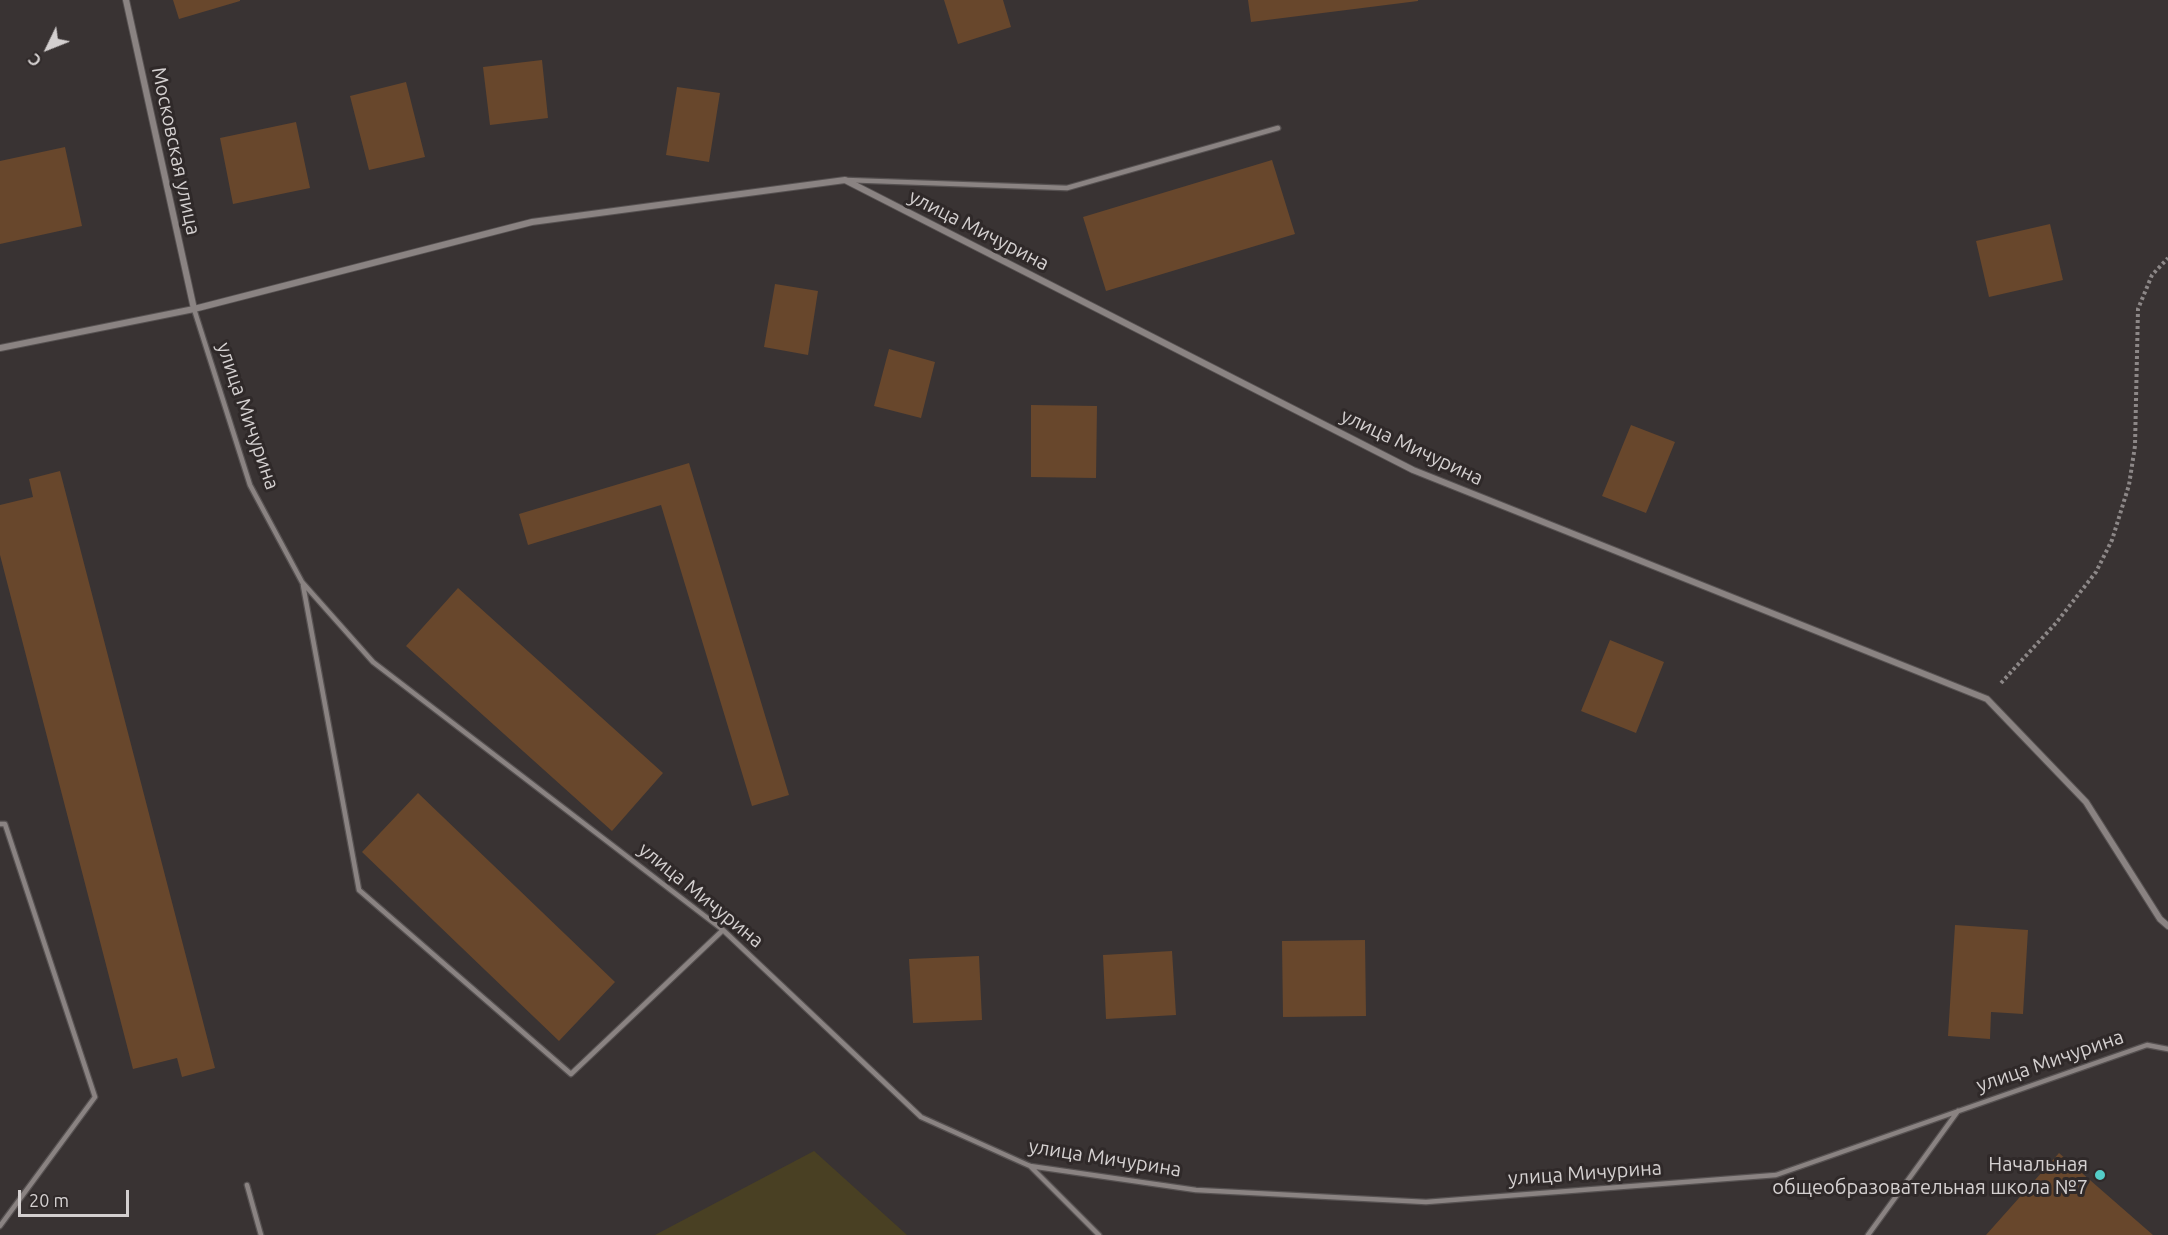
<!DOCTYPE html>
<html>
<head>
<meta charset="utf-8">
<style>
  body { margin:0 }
  #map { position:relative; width:2168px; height:1235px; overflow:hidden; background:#393333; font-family:Ubuntu,sans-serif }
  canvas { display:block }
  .north { position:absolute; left:18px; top:18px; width:60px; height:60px; -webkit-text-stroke:4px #2f2929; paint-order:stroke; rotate:227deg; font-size:16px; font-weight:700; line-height:24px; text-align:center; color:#d4d0d0 }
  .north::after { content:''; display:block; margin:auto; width:21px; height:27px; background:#d4d0d0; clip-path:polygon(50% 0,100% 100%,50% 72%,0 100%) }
  .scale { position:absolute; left:18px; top:1190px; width:111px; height:27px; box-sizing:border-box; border:3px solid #d4d0d0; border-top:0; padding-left:8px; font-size:18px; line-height:21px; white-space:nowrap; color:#d4d0d0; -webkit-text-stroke:4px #2f2929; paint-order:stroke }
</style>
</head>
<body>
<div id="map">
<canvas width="2168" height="1235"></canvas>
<div class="north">С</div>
<div class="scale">20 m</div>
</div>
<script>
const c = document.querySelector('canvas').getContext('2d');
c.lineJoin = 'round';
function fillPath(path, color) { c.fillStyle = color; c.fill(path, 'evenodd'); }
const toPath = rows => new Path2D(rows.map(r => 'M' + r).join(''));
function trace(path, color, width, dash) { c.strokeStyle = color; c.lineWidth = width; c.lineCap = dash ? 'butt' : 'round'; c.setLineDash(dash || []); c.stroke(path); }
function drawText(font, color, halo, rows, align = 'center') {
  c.font = font + ' Ubuntu,sans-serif'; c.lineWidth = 6; c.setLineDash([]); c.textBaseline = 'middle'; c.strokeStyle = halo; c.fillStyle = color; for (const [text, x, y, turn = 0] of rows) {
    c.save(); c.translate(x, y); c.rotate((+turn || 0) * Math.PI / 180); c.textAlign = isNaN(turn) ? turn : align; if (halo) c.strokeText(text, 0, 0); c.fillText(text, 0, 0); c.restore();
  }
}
fillPath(toPath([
  [814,1151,907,1235,655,1235]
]), '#494023');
fillPath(toPath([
  [173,0,240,0,240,1,179,19],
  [944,0,1003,0,1011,27,958,44],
  [1248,0,1418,0,1418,1,1251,22],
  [542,60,548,118,490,125,483,67],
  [406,82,425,157,369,170,350,96],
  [677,87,720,93,709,162,666,155],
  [296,122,310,188,233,204,220,138],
  [65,147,82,226,0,244,0,161],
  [1272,160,1295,234,1106,291,1083,217],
  [2050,224,2063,280,1989,297,1976,241],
  [775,284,818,291,808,355,764,347],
  [889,349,935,362,921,418,874,406],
  [1031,405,1097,406,1096,478,1031,477],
  [1631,425,1675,442,1646,513,1602,496],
  [689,463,789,795,752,806,661,505,528,545,519,514],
  [60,471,215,1068,182,1077,177,1058,133,1069,0,555,0,505,33,497,29,479],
  [458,588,663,773,612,831,406,646],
  [1610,640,1664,662,1636,733,1581,711],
  [418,793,615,982,559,1041,362,852],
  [1955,925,2028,930,2023,1014,1991,1012,1990,1039,1948,1036],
  [1365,940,1366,1016,1283,1017,1282,941],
  [1172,951,1176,1015,1106,1019,1103,955],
  [979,956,982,1020,913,1023,909,959],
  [2059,1153,2153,1235,1986,1235]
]), '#68472c');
const lane = toPath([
  [846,180,1067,188,1278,128],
  [194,309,250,485,302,582,373,662,723,930,921,1117,1030,1166,1196,1190,1426,1202,1776,1175,2147,1045,2168,1049],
  [303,585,359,890,571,1074,723,930],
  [0,824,5,824,95,1097,0,1226],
  [1030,1166,1099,1235],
  [247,1185,261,1235],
  [1868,1235,1958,1111]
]);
const street = toPath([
  [126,0,194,309],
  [0,348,194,309,532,222,845,180,1413,470,1987,699,2086,802,2160,919,2168,926]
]);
trace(lane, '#565151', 7);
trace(street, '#565151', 8);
trace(toPath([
  [2001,683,2056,623,2096,572,2112,540,2129,485,2135,446,2138,309,2152,275,2168,258]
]), '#8d8888', 4, [3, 3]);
trace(lane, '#8a8382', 4.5);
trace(street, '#8a8382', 6);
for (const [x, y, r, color] of [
  [2100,1175,6,"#54cdc8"]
]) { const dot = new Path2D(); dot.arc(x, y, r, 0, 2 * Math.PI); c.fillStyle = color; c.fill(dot); trace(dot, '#2f2929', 2); }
drawText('20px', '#d4d0d0', '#2f2929', [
  ["Московская улица",176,151,78],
  ["улица Мичурина",979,230,27],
  ["улица Мичурина",248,416,71],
  ["улица Мичурина",1412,447,25],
  ["улица Мичурина",701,895,39],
  ["улица Мичурина",2050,1061,-19],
  ["улица Мичурина",1105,1158,9],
  ["улица Мичурина",1585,1173,-4]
]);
drawText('20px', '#d4d0d0', '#2f2929', [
  ["Начальная",2088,1164],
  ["общеобразовательная школа №7",2088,1187]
], 'right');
</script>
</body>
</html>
